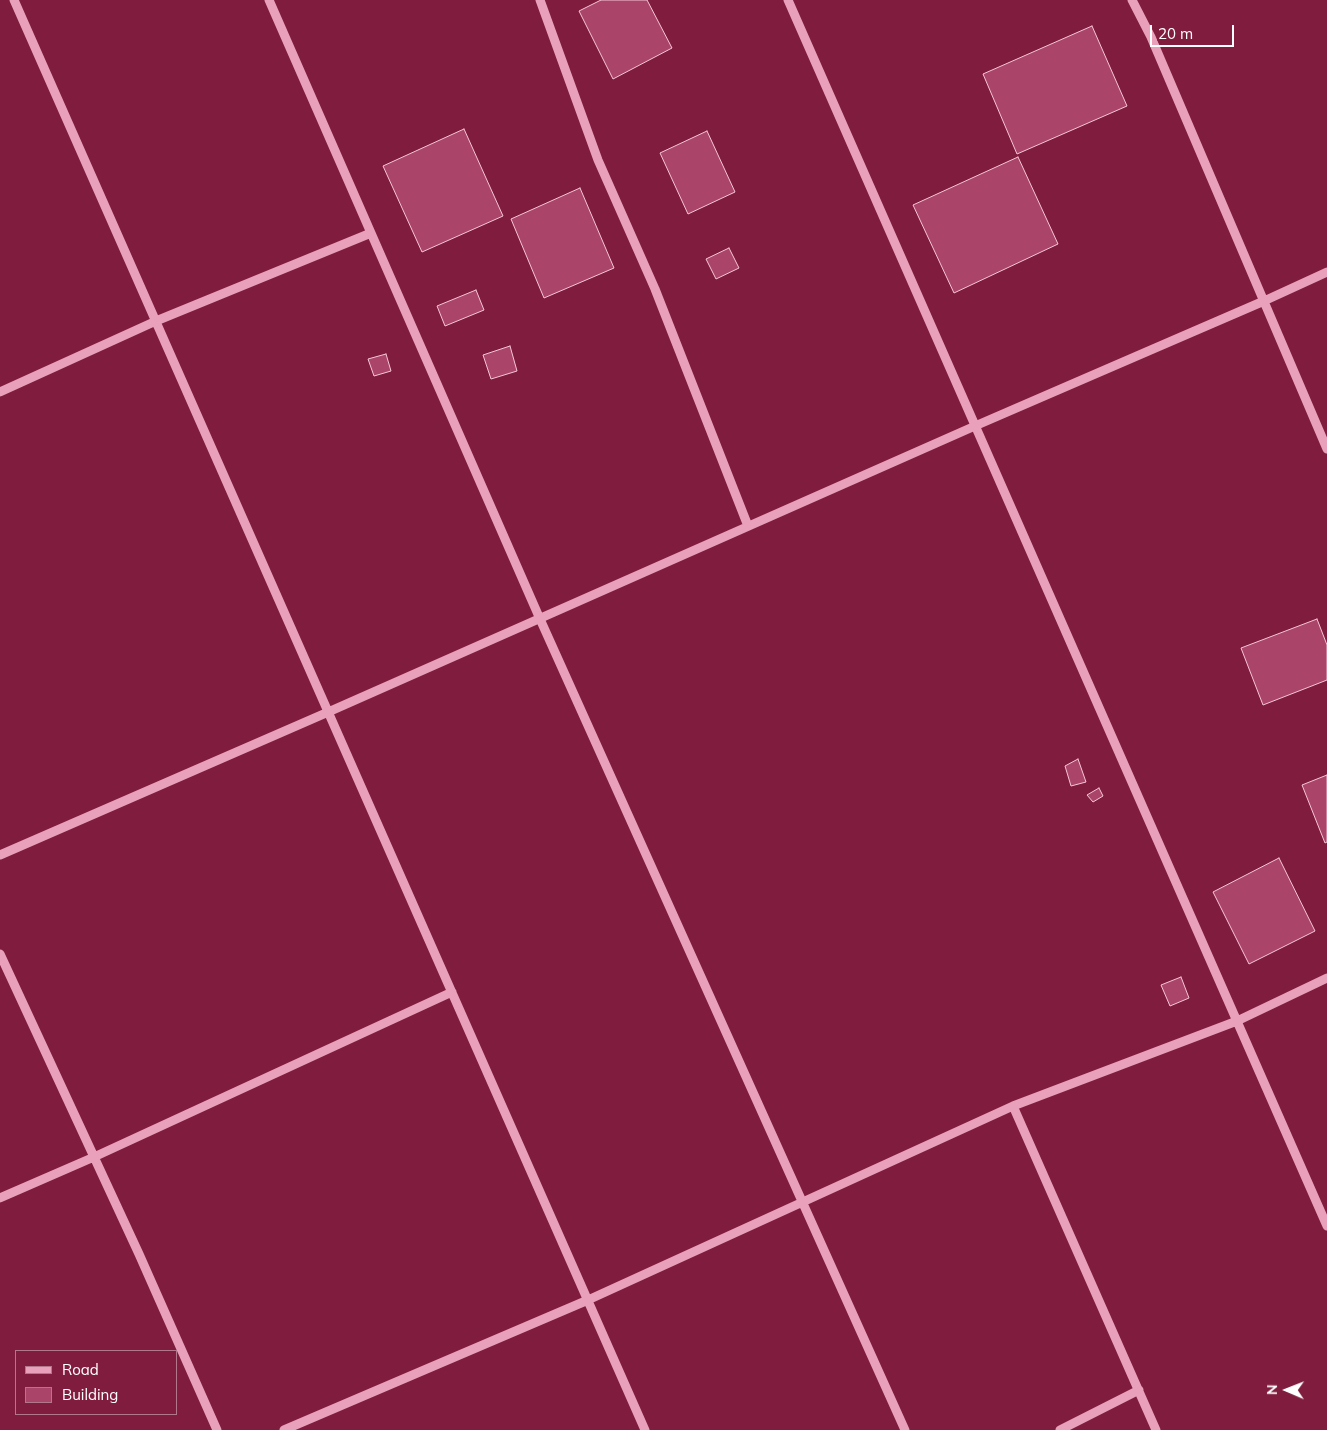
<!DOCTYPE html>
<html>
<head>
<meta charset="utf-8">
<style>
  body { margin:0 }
  #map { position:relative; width:1327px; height:1430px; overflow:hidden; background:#801d3e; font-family:Mulish,sans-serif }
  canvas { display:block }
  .legend { position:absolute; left:15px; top:1350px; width:162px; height:65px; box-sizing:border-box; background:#801d3e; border:1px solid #b3778b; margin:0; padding:6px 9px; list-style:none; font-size:15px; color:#fff }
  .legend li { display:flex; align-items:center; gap:10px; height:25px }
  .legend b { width:25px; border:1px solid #b3778b }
  .north { position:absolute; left:1262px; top:1365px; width:50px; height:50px; -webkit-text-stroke:4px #801d3e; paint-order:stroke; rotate:271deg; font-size:14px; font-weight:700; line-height:20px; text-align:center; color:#fff }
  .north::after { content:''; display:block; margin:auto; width:18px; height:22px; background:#fff; clip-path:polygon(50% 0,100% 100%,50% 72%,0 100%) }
  .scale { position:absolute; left:1150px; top:25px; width:84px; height:22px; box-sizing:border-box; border:2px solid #fff; border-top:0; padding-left:6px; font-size:15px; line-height:18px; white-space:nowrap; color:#fff; -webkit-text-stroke:4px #801d3e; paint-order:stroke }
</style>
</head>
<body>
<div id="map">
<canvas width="1327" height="1430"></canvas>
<ul class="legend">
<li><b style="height:6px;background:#e9a0ba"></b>Road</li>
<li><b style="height:14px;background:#aa4569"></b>Building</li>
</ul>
<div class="north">N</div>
<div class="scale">20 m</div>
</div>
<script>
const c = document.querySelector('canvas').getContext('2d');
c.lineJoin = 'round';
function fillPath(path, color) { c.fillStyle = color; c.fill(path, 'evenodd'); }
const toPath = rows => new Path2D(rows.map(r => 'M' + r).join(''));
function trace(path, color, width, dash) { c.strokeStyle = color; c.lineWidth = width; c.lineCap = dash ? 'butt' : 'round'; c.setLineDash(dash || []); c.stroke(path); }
const building = toPath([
  [601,0,647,0,672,48,613,79,579,11,601,0],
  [1092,26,1127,106,1017,154,983,74,1092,26],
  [464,129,503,216,422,252,383,166,464,129],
  [707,131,735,192,688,214,660,153,707,131],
  [1018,157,1058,244,954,293,913,205,1018,157],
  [580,188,614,268,544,298,511,219,580,188],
  [729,248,739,268,716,279,706,259,729,248],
  [476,290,484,310,445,326,437,306,476,290],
  [510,346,517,371,491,379,483,355,510,346],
  [386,354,391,371,374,376,368,359,386,354],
  [1317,619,1327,645,1327,680,1263,705,1241,648,1317,619],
  [1078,759,1086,782,1071,786,1065,766,1078,759],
  [1327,775,1327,842,1325,843,1302,785,1327,775],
  [1099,788,1103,796,1093,802,1087,795,1099,788],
  [1279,858,1315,931,1249,964,1213,892,1279,858],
  [1181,977,1189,998,1170,1006,1161,985,1181,977]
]);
fillPath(building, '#aa4569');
trace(building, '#f7c5d7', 1);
trace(toPath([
  [14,0,645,1430],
  [269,0,540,619,905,1430],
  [540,0,598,160,655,289,748,526],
  [788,0,1327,1226],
  [1132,0,1151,37,1327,449],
  [0,392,156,321,371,233],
  [0,855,328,712,975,426,1264,301,1327,272],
  [0,954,139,1254,217,1430],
  [1013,1106,1156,1430],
  [0,1198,94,1157,452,992],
  [284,1430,588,1300,1013,1106,1237,1021,1327,978],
  [1060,1430,1139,1390]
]), '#e9a0ba', 9);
</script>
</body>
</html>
